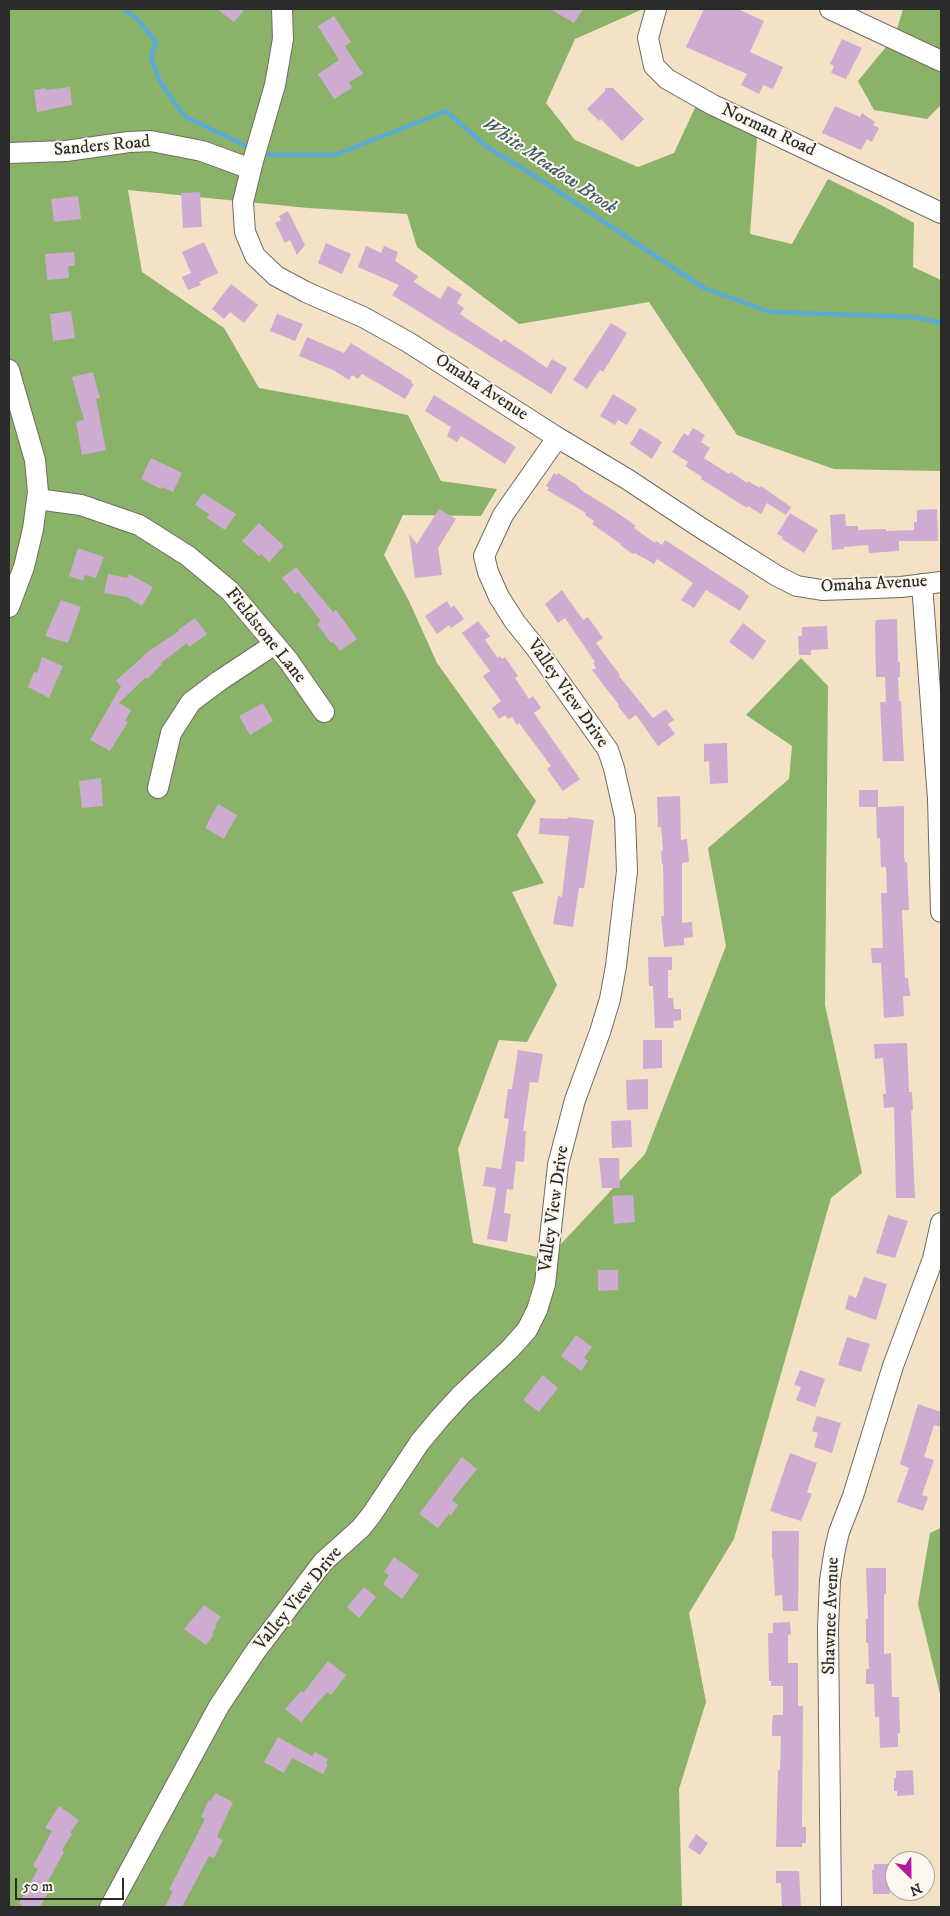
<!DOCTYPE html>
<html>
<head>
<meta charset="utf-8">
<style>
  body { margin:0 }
  #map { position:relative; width:950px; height:1916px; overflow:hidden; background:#f3e2c5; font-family:"IM FELL DW Pica",serif }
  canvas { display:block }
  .frame { position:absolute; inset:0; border:10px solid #2b2b2b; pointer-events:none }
  .north { position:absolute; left:885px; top:1851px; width:50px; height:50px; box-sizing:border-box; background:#fbf7ec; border:1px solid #a8a59f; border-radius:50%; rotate:157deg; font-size:14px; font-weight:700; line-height:20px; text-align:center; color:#2b2b2b }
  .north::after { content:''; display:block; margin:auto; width:18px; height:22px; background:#b5179e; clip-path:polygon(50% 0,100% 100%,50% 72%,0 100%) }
  .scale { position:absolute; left:15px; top:1878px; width:109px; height:22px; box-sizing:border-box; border:2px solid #2b2b2b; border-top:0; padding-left:6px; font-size:15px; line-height:18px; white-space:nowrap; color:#2b2b2b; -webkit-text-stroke:4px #fbf7ec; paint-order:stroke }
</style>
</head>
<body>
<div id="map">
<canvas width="950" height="1916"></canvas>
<div class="frame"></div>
<div class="north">N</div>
<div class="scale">50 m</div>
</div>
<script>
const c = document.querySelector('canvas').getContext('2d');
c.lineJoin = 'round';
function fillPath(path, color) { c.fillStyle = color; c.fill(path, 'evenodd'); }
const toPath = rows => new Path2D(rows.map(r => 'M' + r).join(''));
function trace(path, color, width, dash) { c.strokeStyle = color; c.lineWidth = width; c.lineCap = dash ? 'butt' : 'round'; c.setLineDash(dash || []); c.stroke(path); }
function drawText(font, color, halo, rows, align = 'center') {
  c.font = font + ' "IM FELL DW Pica",serif'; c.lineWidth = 4; c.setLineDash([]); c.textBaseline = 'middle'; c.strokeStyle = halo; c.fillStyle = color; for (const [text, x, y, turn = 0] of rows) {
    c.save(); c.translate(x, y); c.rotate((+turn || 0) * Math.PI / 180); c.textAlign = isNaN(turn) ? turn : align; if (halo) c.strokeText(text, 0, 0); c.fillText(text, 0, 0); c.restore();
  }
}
fillPath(toPath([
  [9,9,643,9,575,39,546,103,575,140,638,167,674,153,700,97,758,125,750,234,792,244,828,179,881,205,914,223,913,267,941,280,941,471,834,469,737,435,649,302,519,324,417,247,407,214,308,208,128,190,142,272,224,328,259,388,408,415,441,481,497,489,481,516,403,515,384,555,409,601,437,663,536,801,517,835,544,883,512,892,557,985,527,1042,499,1040,458,1149,473,1243,547,1259,645,1154,726,946,708,848,789,779,792,746,746,715,801,658,828,686,825,1005,862,1173,831,1198,734,1539,689,1613,706,1702,679,1789,682,1907,9,1907],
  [903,9,941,9,941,105,927,119,874,110,858,81,895,36],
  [941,1528,941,1698,918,1604,930,1533]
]), '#8ab268');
trace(toPath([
  [123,9,137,19,156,42,151,58,159,80,184,116,252,149],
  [262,152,270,155,335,155,446,111,487,147,541,180,704,288,770,312,915,317,941,323]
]), '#5babd5', 4.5);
fillPath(toPath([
  [217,9,245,9,234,22],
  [550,9,583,9,574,23],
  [704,9,738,9,764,21,750,52,783,67,773,89,763,85,759,94,741,85,747,74,686,47],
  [334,16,351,42,345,46,363,74,349,82,352,88,334,99,318,74,339,60,318,26],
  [842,39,862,48,846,79,831,73,834,66,830,64],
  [70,87,72,105,37,112,34,90,46,88,46,90],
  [605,88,613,88,644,119,622,141,601,119,599,121,587,109,605,91],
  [835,106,860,117,862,113,875,122,873,125,879,128,872,142,867,139,861,150,822,133],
  [200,192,202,227,183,228,181,193],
  [78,196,81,219,54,222,51,199],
  [288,211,305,245,297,255,290,240,285,243,275,223,281,220,279,216],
  [204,242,218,273,199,282,201,285,188,290,182,277,191,273,182,252],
  [326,243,351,254,342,274,318,263],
  [366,246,381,253,384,246,398,252,395,261,418,276,414,282,440,299,448,286,462,294,457,303,464,308,460,314,502,342,504,339,547,368,552,359,567,368,551,394,392,295,399,285,358,267],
  [74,252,75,266,68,266,69,278,47,280,45,254],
  [231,284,258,305,244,323,230,312,224,319,212,309],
  [71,311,75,338,53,341,50,314],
  [277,314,303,324,295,341,270,331],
  [611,323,627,333,603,372,600,370,587,389,573,380],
  [307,337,344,353,351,343,412,381,411,383,414,384,405,399,362,374,358,379,352,375,349,380,333,370,299,356],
  [93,372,100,398,96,399,106,450,82,455,76,422,84,420,72,377],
  [613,394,637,409,627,425,618,420,615,425,600,416],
  [434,395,516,447,505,464,461,436,457,442,447,436,451,427,425,411],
  [640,428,662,442,652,459,630,444],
  [693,428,705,435,701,442,710,448,704,458,729,474,731,472,747,483,748,481,760,488,761,486,791,507,786,515,767,503,761,514,748,506,747,508,701,479,702,477,685,466,688,462,672,452,684,433,688,436],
  [151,458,182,473,173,492,162,487,161,489,141,479],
  [554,473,557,475,558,473,577,485,581,490,616,512,636,526,634,528,655,543,656,541,662,545,665,540,745,592,745,593,749,596,740,611,706,590,694,608,681,600,693,583,657,559,654,564,635,553,633,554,620,545,621,544,592,524,594,521,585,515,586,513,547,490,549,488,546,486],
  [203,493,236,514,225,530,207,518,209,514,195,505],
  [439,509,456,519,438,548,442,575,415,578,409,534,417,544],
  [937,509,938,541,899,541,899,551,869,553,868,545,844,547,844,549,832,550,830,515,845,514,846,526,858,526,858,530,886,529,886,531,914,530,914,522,917,522,917,510],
  [790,513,818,530,804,553,782,539,783,537,777,534],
  [259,523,284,546,269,562,261,554,259,556,242,541],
  [78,548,104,557,96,578,85,575,83,581,69,576],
  [296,567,333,612,336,610,357,639,340,651,333,642,331,643,317,624,321,621,298,592,295,594,282,578],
  [108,574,127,578,129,574,153,587,142,606,127,597,104,593],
  [562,590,583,620,588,617,603,638,596,643,620,675,619,676,653,718,666,709,674,720,668,724,675,734,658,746,636,715,629,720,618,706,619,705,592,670,596,668,593,663,595,662,565,618,558,623,545,604],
  [61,600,81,607,68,643,45,636],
  [447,601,451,608,454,605,464,619,451,628,449,625,437,634,425,616],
  [195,618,207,634,189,647,187,643,161,663,162,664,147,679,145,678,119,703,131,710,125,721,128,722,110,751,90,740,121,686,116,681,149,651,179,631,178,630],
  [897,619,898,662,900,662,900,677,898,677,899,701,901,701,904,761,883,761,880,702,886,702,885,677,876,677,875,624,876,620],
  [478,621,490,636,485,640,498,658,500,656,502,659,505,657,518,676,515,678,529,699,533,696,541,708,534,713,580,779,563,791,547,769,551,766,519,723,517,725,512,717,508,719,505,715,499,719,492,708,501,701,483,676,490,671,462,633],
  [743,623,766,641,753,660,729,642],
  [827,626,828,649,811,650,811,655,799,655,798,636,802,636,802,627],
  [42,657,63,666,49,698,28,687,34,672,37,673],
  [263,703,273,721,250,735,239,716],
  [727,743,728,783,710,784,709,761,704,762,704,744],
  [101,778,103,806,82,808,79,781],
  [859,790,878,790,878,807,904,806,904,856,905,862,907,862,909,910,902,910,903,932,905,978,908,978,910,996,903,996,904,1016,884,1018,881,963,872,963,871,948,883,948,881,893,887,893,886,867,881,867,880,838,877,838,876,807,859,807],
  [680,796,681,840,687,839,689,862,682,863,682,923,692,922,693,937,684,938,684,945,664,947,661,916,664,916,663,864,662,864,661,851,663,850,661,827,658,827,657,797],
  [218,804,237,815,224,839,205,828],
  [568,817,594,820,584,888,579,888,573,927,553,924,558,896,562,897,569,836,539,834,540,818,567,819],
  [648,957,672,957,672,970,668,970,668,998,673,998,674,1009,681,1009,681,1020,673,1021,674,1028,655,1028,653,986,649,986],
  [643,1040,662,1040,662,1068,643,1069],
  [907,1043,909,1092,912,1092,913,1110,911,1111,915,1198,896,1198,894,1107,884,1108,883,1094,886,1094,883,1058,875,1059,874,1044],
  [518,1050,543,1054,538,1083,530,1082,523,1131,526,1131,524,1162,516,1161,513,1190,507,1189,504,1213,511,1214,507,1242,487,1239,496,1188,483,1186,486,1167,501,1169,509,1119,504,1118,508,1089,512,1089],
  [648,1079,648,1109,627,1110,626,1080],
  [631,1120,632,1147,612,1148,611,1121],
  [599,1158,619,1158,620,1188,602,1188],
  [633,1195,635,1222,614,1224,612,1196],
  [888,1215,908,1221,895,1258,876,1253],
  [598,1270,618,1270,618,1290,598,1291],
  [864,1277,887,1284,876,1320,845,1309,849,1295,856,1298],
  [576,1335,592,1347,584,1358,588,1361,581,1371,561,1356],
  [847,1337,870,1344,861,1372,838,1365],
  [800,1370,825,1379,815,1407,796,1400,801,1387,794,1385],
  [543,1375,558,1388,539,1412,523,1400],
  [918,1404,941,1412,941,1427,934,1425,924,1457,934,1460,922,1495,928,1497,923,1511,897,1502,909,1468,900,1464],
  [817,1416,841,1423,832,1453,814,1447,818,1433,812,1431],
  [790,1453,817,1463,807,1492,812,1494,801,1521,770,1511],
  [462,1457,477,1469,452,1500,458,1505,451,1516,449,1514,438,1528,419,1514],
  [772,1531,799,1531,798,1611,783,1611,782,1595,775,1596,773,1559,772,1559],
  [394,1557,419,1575,402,1599,383,1584,389,1575,384,1572],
  [866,1568,886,1568,886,1594,884,1594,884,1654,891,1653,892,1697,899,1697,900,1733,898,1733,898,1747,880,1748,879,1717,875,1717,874,1684,866,1684,866,1669,869,1669,868,1643,866,1643,866,1619,868,1619],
  [364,1587,376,1597,359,1618,347,1607],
  [204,1605,221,1617,215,1625,217,1626,212,1633,214,1634,206,1645,184,1629],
  [790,1622,791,1634,788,1635,788,1663,798,1663,798,1706,803,1706,802,1827,806,1827,806,1843,802,1843,802,1847,776,1847,778,1770,780,1770,781,1736,772,1736,772,1724,773,1715,783,1715,783,1686,771,1686,771,1681,769,1681,768,1633,773,1633,773,1623],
  [328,1661,346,1675,331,1695,327,1692,301,1722,285,1709,301,1691,303,1693],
  [278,1737,312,1756,315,1752,328,1759,326,1764,328,1765,323,1774,292,1758,284,1773,264,1762],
  [913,1770,914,1795,897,1796,897,1791,894,1791,894,1778,896,1778,896,1771],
  [215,1793,233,1802,217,1837,223,1840,214,1858,209,1856,182,1907,165,1907,173,1891,169,1890,205,1819,201,1817,209,1800,211,1801],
  [59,1806,79,1820,70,1833,72,1834,62,1850,64,1852,45,1887,50,1889,40,1907,26,1907,19,1904,38,1869,33,1866,52,1831,45,1828],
  [696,1834,708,1843,700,1855,688,1847],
  [874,1864,890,1864,890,1894,873,1894,872,1870,874,1870],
  [776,1871,799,1871,801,1907,782,1907,781,1883,776,1883]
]), '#ceacd1');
const minor = toPath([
  [282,9,283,39,275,85,253,161,243,202,245,232,255,256,276,276,306,292,363,317,408,342,555,436,627,479,701,528,777,576,797,586,822,590,901,587,941,582],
  [656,9,648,38,654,66,667,79,713,105,941,213],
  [830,9,941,61],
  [9,153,66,151,129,142,151,141,202,151,251,169],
  [9,370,35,460,38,492,33,529,24,567,9,607],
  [37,499,81,505,139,525,188,556,230,591,288,660,324,712],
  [922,584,938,799,941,912],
  [158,788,171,733,191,702,219,681,275,644],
  [110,1907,219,1706,255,1652,323,1562,361,1528,372,1514,420,1442,440,1418,461,1395,510,1349,527,1330,537,1310,545,1284,558,1165,575,1100,600,1032,610,999,616,966,627,871,625,817,614,768,608,750,535,647,515,622,499,597,488,572,484,556,503,515,555,441,555,436],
  [831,1907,828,1628,830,1580,835,1549,839,1532,853,1496,893,1366,933,1259,941,1223]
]);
trace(minor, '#716b61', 22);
trace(minor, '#fff', 20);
drawText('18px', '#2b2b2b', '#fbf7ec', [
  ["Norman Road",768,131,25],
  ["Sanders Road",102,147,-5],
  ["Omaha Avenue",481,388,33],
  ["Omaha Avenue",874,585,-3],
  ["Fieldstone Lane",265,636,51],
  ["Valley View Drive",567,694,55],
  ["Valley View Drive",555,1209,-82],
  ["Valley View Drive",299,1599,-51],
  ["Shawnee Avenue",832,1616,-88]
]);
drawText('italic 19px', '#3c5866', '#fbf7ec', [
  ["White Meadow Brook",549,167,34]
]);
</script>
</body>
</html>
